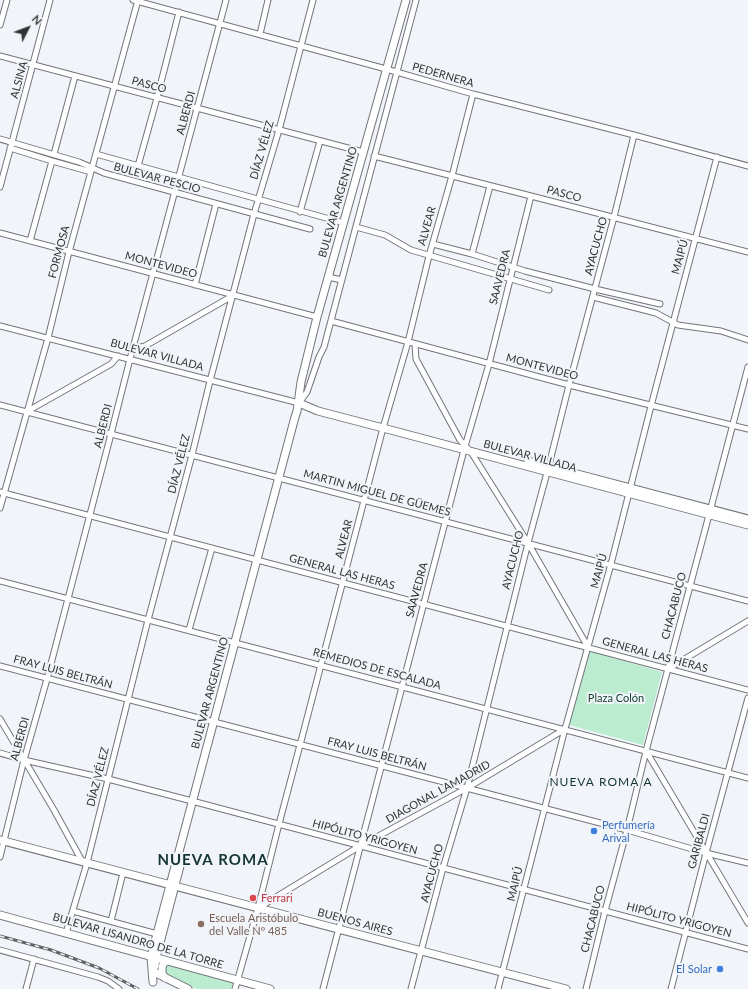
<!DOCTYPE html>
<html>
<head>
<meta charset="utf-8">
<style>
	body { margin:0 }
	#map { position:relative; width:748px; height:989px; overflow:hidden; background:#f1f5fa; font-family:Lato,sans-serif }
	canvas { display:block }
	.north { position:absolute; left:8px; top:8px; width:40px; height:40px; -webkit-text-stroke:3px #f1f5fa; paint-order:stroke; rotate:48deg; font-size:11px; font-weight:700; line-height:16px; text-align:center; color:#323335 }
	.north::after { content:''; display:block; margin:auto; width:14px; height:18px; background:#323335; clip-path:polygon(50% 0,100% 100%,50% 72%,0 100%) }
</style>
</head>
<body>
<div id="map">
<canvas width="748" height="989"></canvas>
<div class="north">N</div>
</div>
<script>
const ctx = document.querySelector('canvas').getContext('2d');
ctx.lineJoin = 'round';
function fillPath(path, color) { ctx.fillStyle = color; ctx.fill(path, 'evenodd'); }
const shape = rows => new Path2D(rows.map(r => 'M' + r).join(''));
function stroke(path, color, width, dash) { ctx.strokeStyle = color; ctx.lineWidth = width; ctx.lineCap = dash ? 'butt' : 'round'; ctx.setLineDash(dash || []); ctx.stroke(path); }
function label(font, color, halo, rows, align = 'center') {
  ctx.font = font + ' Lato,sans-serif'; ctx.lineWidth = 4; ctx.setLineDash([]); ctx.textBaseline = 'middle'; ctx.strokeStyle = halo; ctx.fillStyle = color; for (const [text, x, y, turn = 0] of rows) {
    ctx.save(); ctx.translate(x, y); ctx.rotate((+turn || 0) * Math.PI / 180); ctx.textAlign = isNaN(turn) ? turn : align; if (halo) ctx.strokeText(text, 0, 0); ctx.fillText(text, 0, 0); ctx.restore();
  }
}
fillPath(shape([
	[590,651,662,672,643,745,569,725],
	[166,964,233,982,231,989,196,989,165,974,163,968]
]), '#bcecd0');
const street = shape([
	[133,0,386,69,473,94,634,135,748,166],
	[0,25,7,0],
	[260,34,268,0],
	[0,56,363,152],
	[0,139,79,162,104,173,310,229],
	[10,148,52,161,91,172],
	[54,154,75,76],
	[96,154,344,223],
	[374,156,531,196,748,252],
	[138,166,157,98,179,12],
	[0,187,50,0],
	[300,212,320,141],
	[356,227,385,235,411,250,549,290],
	[0,233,317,317],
	[30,241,52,161],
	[433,244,472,254,525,271,595,289,660,304],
	[472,254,490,186],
	[328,277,342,280],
	[195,285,216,204],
	[593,297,656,313,678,325,721,331,748,340],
	[331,321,569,385,748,429],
	[0,326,299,403,307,392,319,357,324,347,416,0],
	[415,344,416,359,460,440,471,452,528,543,588,647],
	[133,349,145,346,234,295],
	[0,405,748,601],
	[26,412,111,364,118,356],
	[0,492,748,690],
	[0,508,48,338,69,252,138,0],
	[0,581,748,778],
	[189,630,212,548],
	[0,666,627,830,706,853,748,863],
	[668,669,748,621],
	[0,719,54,810,82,861],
	[646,751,748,923],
	[0,753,24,760,108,779,192,801,748,949],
	[0,857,24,760,47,679,111,434,130,359,226,0],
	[258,908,360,846,467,788,565,729],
	[73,911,157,934],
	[111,921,123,873],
	[66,933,87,863,148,620,192,455,210,381,254,214,279,130,313,0],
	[0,950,98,977,108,981,119,989],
	[26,989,34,959],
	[235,989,258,908,279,824,300,745,383,428,408,342,429,256,452,176,473,94],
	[323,989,464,450,489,364,531,196],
	[411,989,443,868,467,788,528,543,548,469,569,385,614,217,634,135],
	[498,989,565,729,611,564,651,406,717,157],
	[586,989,605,911,627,830,646,751,709,515,748,367],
	[671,989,706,853,748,698]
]);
const secondary = shape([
	[299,403,318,411,383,428,748,525],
	[528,461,748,519],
	[0,840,566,989],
	[0,915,270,989],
	[155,966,156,958,181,862],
	[152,971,188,989],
	[165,978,162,973,162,968,163,964,167,961],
	[153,982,151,957,157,934,295,417,297,411,301,382,317,317,406,0]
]);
stroke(street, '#717479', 7);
stroke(secondary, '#717479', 9);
stroke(street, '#fff', 5);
stroke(secondary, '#fff', 7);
const rail = shape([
	[0,936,51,950,99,968,138,989]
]);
stroke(rail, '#616265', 3);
stroke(rail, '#f1f5fa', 1.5, [4.5]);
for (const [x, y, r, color] of [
	[594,831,4,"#3f7fe0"],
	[253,898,4,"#e0444e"],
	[201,924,4,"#8d6e63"],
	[720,969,4,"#3f7fe0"]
]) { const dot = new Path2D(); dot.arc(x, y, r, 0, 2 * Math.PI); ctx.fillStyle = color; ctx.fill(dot); stroke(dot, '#f1f5fa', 1.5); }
label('11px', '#323335', '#f1f5fa', [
	["PEDERNERA",443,75,16],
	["ALSINA",19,80,-75],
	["PASCO",149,85,15],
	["ALBERDI",186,113,-75],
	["DÍAZ VÉLEZ",262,150,-74],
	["BULEVAR PESCIO",157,178,15],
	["PASCO",564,194,15],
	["BULEVAR ARGENTINO",338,202,-74],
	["ALVEAR",427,226,-74],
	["AYACUCHO",596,246,-75],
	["FORMOSA",59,252,-75],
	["MAIPÚ",680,257,-75],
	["MONTEVIDEO",161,265,15],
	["SAAVEDRA",500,277,-76],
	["BULEVAR VILLADA",157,355,15],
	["MONTEVIDEO",542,367,15],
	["ALBERDI",103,426,-76],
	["BULEVAR VILLADA",530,456,15],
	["DÍAZ VÉLEZ",179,464,-76],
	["MARTIN MIGUEL DE GÜEMES",377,493,15],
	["ALVEAR",344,539,-75],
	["AYACUCHO",513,560,-76],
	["MAIPÚ",599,571,-75],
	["GENERAL LAS HERAS",342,572,15],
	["SAAVEDRA",417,590,-75],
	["CHACABUCO",674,606,-75],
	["GENERAL LAS HERAS",655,655,15],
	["REMEDIOS DE ESCALADA",377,669,15],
	["FRAY LUIS BELTRÁN",63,672,15],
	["BULEVAR ARGENTINO",210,693,-75],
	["ALBERDI",20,739,-75],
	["FRAY LUIS BELTRÁN",377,754,15],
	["DÍAZ VÉLEZ",98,777,-76],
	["DIAGONAL LAMADRID",438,792,-29],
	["HIPÓLITO YRIGOYEN",365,837,15],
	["GARIBALDI",699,841,-75],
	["AYACUCHO",432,873,-75],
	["MAIPÚ",515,884,-76],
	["CHACABUCO",593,919,-76],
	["HIPÓLITO YRIGOYEN",679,920,15],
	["BUENOS AIRES",355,922,15],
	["BULEVAR LISANDRO DE LA TORRE",138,941,16]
]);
label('11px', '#0e3d27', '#f1f5fa', [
	["Plaza Colón",616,698]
]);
label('11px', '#366cbe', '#f1f5fa', [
	["Perfumería",602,825],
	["Arival",602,838],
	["El Solar",712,969,"right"]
], 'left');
label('11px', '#be3a42', '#f1f5fa', [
	["Ferrari",261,898]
], 'left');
label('11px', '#785e54', '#f1f5fa', [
	["Escuela Aristóbulo",209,918],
	["del Valle Nº 485",209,931]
], 'left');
ctx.letterSpacing = '1px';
label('12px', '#14352f', '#f1f5fa', [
	["NUEVA ROMA A",601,782]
]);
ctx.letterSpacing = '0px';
ctx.letterSpacing = '1px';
label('bold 15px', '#14352f', '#f1f5fa', [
	["NUEVA ROMA",213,860]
]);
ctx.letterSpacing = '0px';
</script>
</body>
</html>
